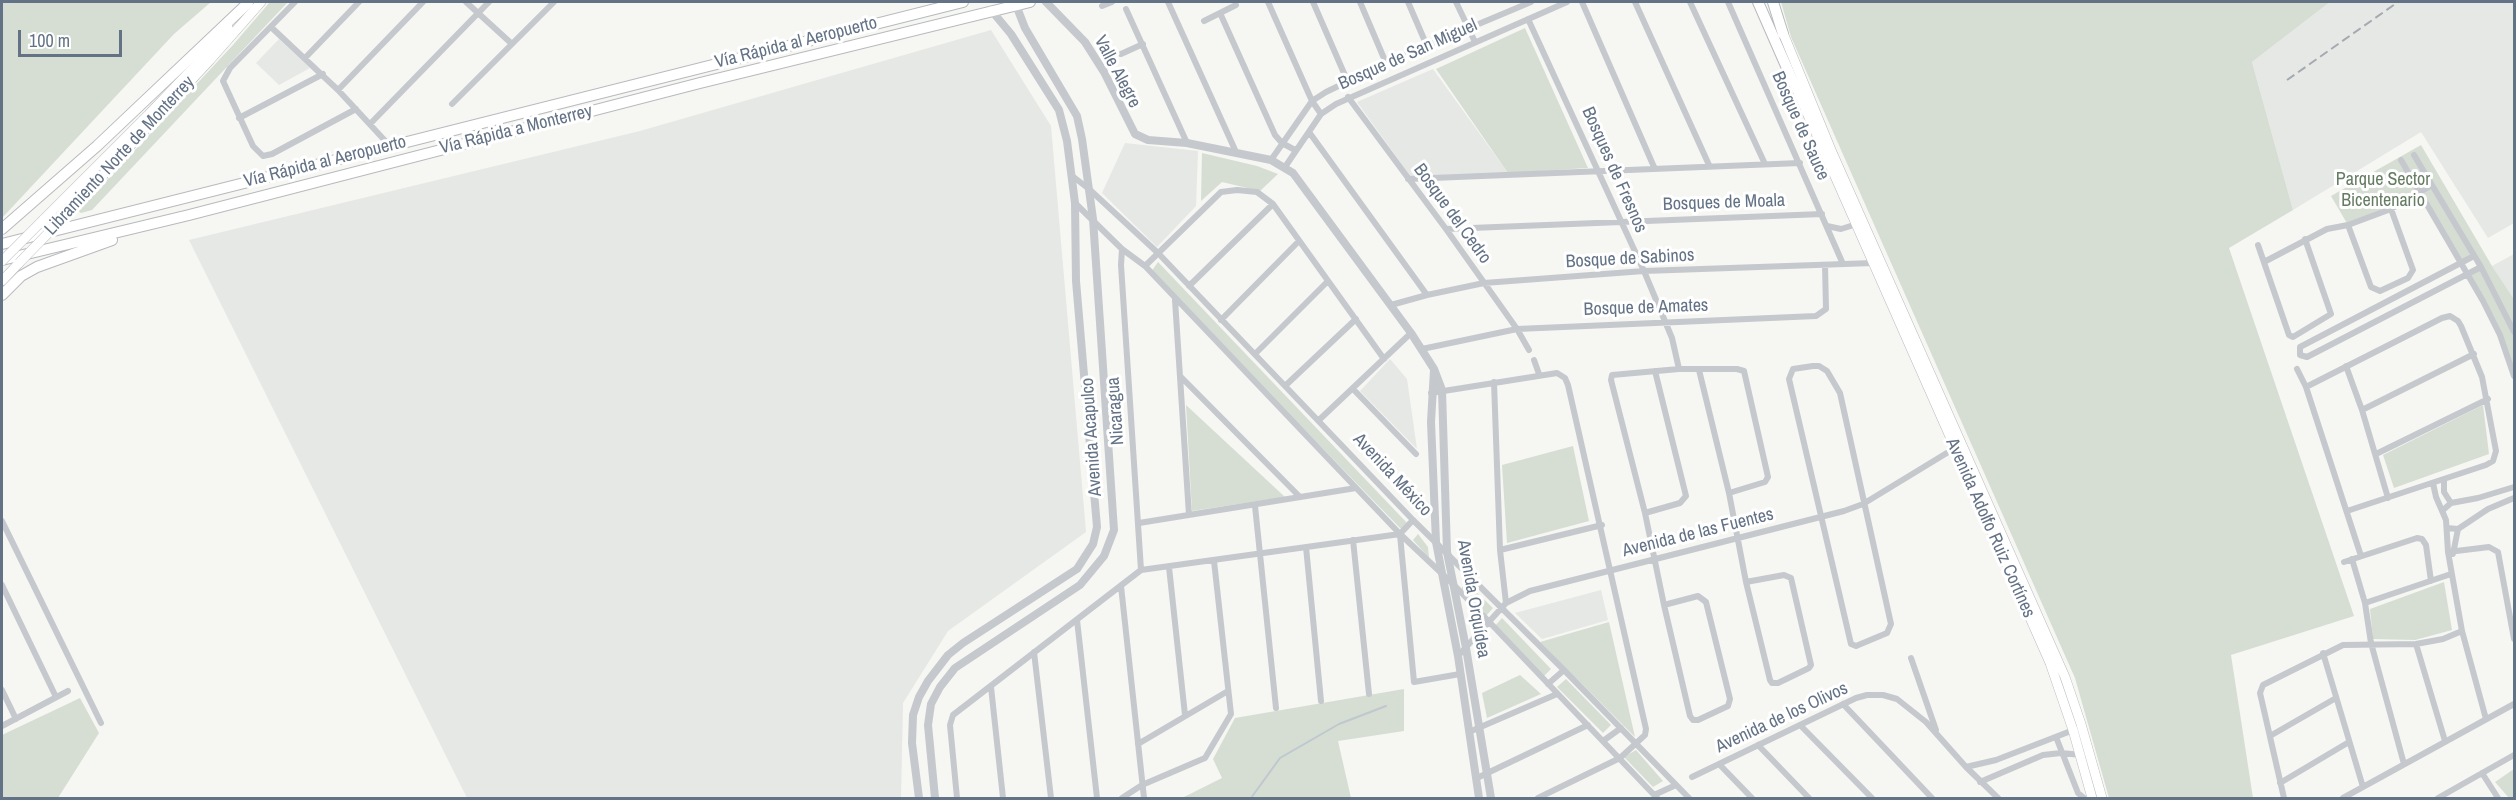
<!DOCTYPE html>
<html>
<head>
<meta charset="utf-8">
<style>
	body { margin:0 }
	#map { position:relative; width:2516px; height:800px; overflow:hidden; background:#f6f6f2; font-family:"Archivo Narrow",sans-serif }
	canvas { display:block }
	.frame { position:absolute; inset:0; border:3px solid #637285; pointer-events:none }
	.scale { position:absolute; left:18px; top:30px; width:104px; height:27px; box-sizing:border-box; border:3px solid #637285; border-top:0; padding-left:8px; font-size:18px; line-height:21px; white-space:nowrap; color:#637285; -webkit-text-stroke:4px #fff; paint-order:stroke }
</style>
</head>
<body>
<div id="map">
<canvas width="2516" height="800"></canvas>
<div class="frame"></div>
<div class="scale">100 m</div>
</div>
<script>
const ctx = document.querySelector('canvas').getContext('2d');
ctx.lineJoin = 'round';
function fillPath(path, color) { ctx.fillStyle = color; ctx.fill(path, 'evenodd'); }
const shape = rows => new Path2D(rows.map(r => 'M' + r).join(''));
function stroke(path, color, width, dash) { ctx.strokeStyle = color; ctx.lineWidth = width; ctx.lineCap = dash ? 'butt' : 'round'; ctx.setLineDash(dash || []); ctx.stroke(path); }
function label(font, color, halo, rows, align = 'center') {
  ctx.font = font + ' "Archivo Narrow",sans-serif'; ctx.lineWidth = 6; ctx.setLineDash([]); ctx.textBaseline = 'middle'; ctx.strokeStyle = halo; ctx.fillStyle = color; for (const [text, x, y, turn = 0] of rows) {
    ctx.save(); ctx.translate(x, y); ctx.rotate((+turn || 0) * Math.PI / 180); ctx.textAlign = isNaN(turn) ? turn : align; if (halo) ctx.strokeText(text, 0, 0); ctx.fillText(text, 0, 0); ctx.restore();
  }
}
fillPath(shape([
	[2330,2,2514,2,2514,223,2488,238,2421,132,2293,210,2252,62],
	[991,30,1051,126,1086,532,948,631,903,703,901,798,467,798,189,240,640,131],
	[279,39,310,68,279,85,256,63],
	[1433,69,1508,173,1410,176,1357,102],
	[1125,143,1198,151,1196,206,1157,247,1102,193],
	[2514,254,2514,299,2492,266],
	[1390,359,1407,379,1417,449,1360,391],
	[1601,590,1608,620,1542,639,1515,613]
]), '#e6e8e6');
fillPath(shape([
	[2,2,211,2,174,34,2,218],
	[270,2,288,2,92,210,81,213,78,211,233,45],
	[1781,2,2330,2,2252,62,2293,210,2229,248,2354,616,2231,655,2253,798,2109,798,2075,678,1791,37],
	[1525,28,1588,168,1508,173,1436,69],
	[2421,145,2492,266,2514,299,2514,378,2500,335,2467,274,2480,267,2474,256,2461,263,2420,193,2391,209,2348,225,2331,196],
	[1202,153,1257,166,1278,174,1260,191,1222,182,1201,201],
	[1158,262,1408,524,1402,530,1151,272],
	[1186,405,1285,497,1192,511],
	[2483,405,2489,454,2394,488,2383,455],
	[1573,446,1589,521,1507,543,1502,465],
	[1418,534,1428,547,1429,558,1413,540],
	[1466,582,1493,608,1486,616,1460,591],
	[2444,582,2452,630,2415,640,2373,639,2370,609],
	[1502,618,1551,669,1544,676,1494,627],
	[1609,622,1635,737,1540,642],
	[1520,675,1541,694,1487,718,1482,693],
	[1566,679,1611,725,1603,733,1557,687],
	[1404,689,1404,731,1338,741,1351,798,1182,798,1222,778,1213,759,1235,718],
	[80,698,99,733,58,798,2,798,2,735],
	[1636,750,1663,781,1653,787,1624,757],
	[2514,769,2514,798,2509,798,2495,782]
]), '#d6ded3');
stroke(shape([
	[1251,798,1280,758,1339,724,1386,706]
]), '#bec8ce', 2);
const primary = shape([
	[1781,28,1831,150,2065,677,2081,724,2102,798],
	[1792,79,2050,663,2073,730,2092,798],
	[66,215,210,60,261,2],
	[43,220,148,115,212,48,228,27],
	[2,281,19,263]
]);
const motorway = shape([
	[1758,2,1794,84],
	[1773,2,1783,34],
	[2,229,97,146,248,3],
	[2,244,963,2],
	[2,260,189,215,700,83,1030,2],
	[2,295,21,276,37,267,112,240]
]);
stroke(primary, '#b8bbc0', 10);
stroke(motorway, '#b7babe', 12);
stroke(shape([
	[295,2,230,68,223,81,253,146,263,156,272,154,356,109],
	[466,2,512,44],
	[1168,2,1236,152],
	[1268,2,1312,101,1321,114],
	[1313,2,1347,80],
	[1360,2,1386,63],
	[1408,2,1427,46],
	[1456,2,1475,42],
	[1582,2,1654,167],
	[1635,2,1709,165],
	[1690,2,1765,164],
	[1728,2,1843,264],
	[1102,6,1112,2],
	[1126,9,1187,143],
	[1220,13,1275,135,1282,143,1295,150],
	[1528,19,1644,271,1672,338,1679,369],
	[1204,21,1236,5],
	[271,27,338,90,389,145],
	[1121,54,1143,44],
	[305,58,359,2],
	[338,90,423,2],
	[1348,97,1446,229,1517,329,1529,350],
	[452,104,554,2],
	[239,118,323,74],
	[370,124,489,2],
	[1309,132,1427,295],
	[2414,155,2481,267,2514,332],
	[1271,160,1312,101,1326,92,1386,63,1531,2],
	[2401,160,2483,301,2500,335,2514,376],
	[1285,167,1321,114,1336,104,1567,2],
	[1071,175,1089,189,1158,253,1413,520,1564,670,1689,798],
	[1408,179,1800,163],
	[1075,203,1122,249,1145,266,1400,534,1455,586,1657,798],
	[2348,225,2371,287,2380,291,2408,278,2413,270,2391,209],
	[1827,226,1841,229,1857,224],
	[1446,229,1822,214],
	[2258,245,2289,335,2293,337,2331,314,2305,239],
	[1122,249,1121,265,1141,570],
	[2474,256,2300,347,2300,355,2307,357,2481,267],
	[2264,262,2327,229,2348,225,2391,209,2432,185],
	[1145,266,1221,192,1237,190,1257,192,1273,204,1384,359],
	[1189,286,1273,204],
	[1175,300,1189,515],
	[1391,305,1427,295,1484,283,1644,271,1873,263],
	[1221,320,1299,241],
	[1422,349,1517,329,1816,316,1826,309,1825,265],
	[1255,354,1328,281],
	[1534,360,1539,374],
	[1813,366,1819,366,1827,371,1840,393,1891,624,1887,633,1856,646,1851,644,1789,379,1793,369,1813,366],
	[2346,366,2362,410,2388,498],
	[2297,369,2306,387,2361,556],
	[1699,370,1729,493,1746,582,1770,680,1772,683,1778,683,1809,668,1811,665,1791,578,1784,575,1746,582],
	[1181,377,1300,497],
	[1494,382,1500,550,1506,603],
	[1286,385,1356,319],
	[2306,387,2442,318,2450,316,2458,321,2461,326,2482,377,2496,451,2493,461,2486,465,2347,511],
	[1353,389,1416,454],
	[1431,393,1557,373,1565,378,1568,385,1646,729,1645,735,1620,758,1538,798],
	[2362,410,2474,354],
	[1319,420,1411,333],
	[2376,454,2488,399],
	[2444,479,2444,492,2451,503],
	[2433,483,2436,497,2446,520,2448,552,2462,631,2486,719],
	[1255,506,1276,708],
	[2443,510,2451,503,2478,498,2514,487],
	[1645,513,1680,503,1686,496,1655,371],
	[2,521,101,723],
	[1139,523,1356,488],
	[2447,528,2458,529,2488,509,2514,498],
	[1400,534,1413,520],
	[1400,535,1414,682,1460,674],
	[1353,540,1369,694],
	[1306,547,1321,701],
	[1500,550,1602,525],
	[2448,552,2489,547,2498,552,2514,639],
	[2453,554,2458,529],
	[2352,559,2365,603,2371,643,2404,764],
	[2344,562,2417,538,2422,539,2426,545,2431,581],
	[1169,567,1185,715],
	[1141,570,1400,534],
	[2,585,56,697],
	[1121,586,1144,798],
	[2365,603,2451,574],
	[1664,605,1698,596,1706,602,1730,699,1728,706,1698,720,1693,720,1690,716,1664,605,1645,513,1611,380,1612,375,1679,369,1737,369,1744,371,1768,477,1765,482,1729,493],
	[1077,620,1097,798],
	[2416,644,2445,741],
	[1034,652,1051,798],
	[2323,653,2363,787],
	[1458,656,1506,603,1530,591,1844,511,1863,504,1955,448],
	[1911,658,1936,730],
	[1548,684,1564,670],
	[991,687,1003,798],
	[2,690,16,719],
	[1843,704,1932,798],
	[1800,725,1872,798],
	[2,726,68,691],
	[1469,732,1557,694],
	[2270,736,2336,698],
	[2056,737,2078,793,2084,798],
	[1603,741,1621,728],
	[1138,744,1228,691],
	[1758,745,1809,798],
	[1719,764,1752,798],
	[1966,767,1996,760,2076,729],
	[2482,773,2498,798],
	[1692,777,1856,698,1867,695,1883,695,1897,699,1926,722,1966,767,1998,798],
	[1477,778,1588,725],
	[1980,782,2043,755,2061,753,2082,755],
	[2280,783,2349,742],
	[1654,795,1676,785],
	[957,798,950,725,953,715,1141,570],
	[1122,798,1142,785,1205,758,1231,714,1214,561],
	[2284,798,2260,693,2263,685,2343,645,2416,644,2443,639,2462,631],
	[2343,798,2514,704],
	[2438,798,2514,755]
]), '#c5c8cc', 6);
stroke(shape([
	[1046,2,1085,42,1104,72,1135,134,1148,140,1187,143,1271,160,1293,173,1411,333,1434,369,1442,390,1447,552,1466,648,1491,798],
	[1434,370,1431,422,1436,542,1458,656,1479,798],
	[919,798,912,743,913,715,919,697,928,681,948,655,963,643,1077,569,1093,544,1097,527,1076,281,1075,203,1067,141,1059,110,1011,34,991,10],
	[935,798,928,725,931,704,940,687,955,668,1080,585,1104,556,1114,530,1093,219,1082,139,1077,116,1025,28,1016,5]
]), '#c5c8cc', 8);
stroke(primary, '#fff', 9);
stroke(motorway, '#fff', 10);
stroke(shape([
	[2287,80,2398,2]
]), '#a5aab1', 2, [9, 4.5]);
const primaryBridge = shape([
	[2,261,43,220],
	[19,263,66,215]
]);
stroke(primaryBridge, '#b8bbc0', 10, []);
stroke(primaryBridge, '#fff', 9);
label('18px', '#637285', '#fff', [
	["Vía Rápida al Aeropuerto",796,43,-14],
	["Bosque de San Miguel",1408,55,-24],
	["Valle Alegre",1117,72,62],
	["Bosque de Sauce",1800,126,66],
	["Vía Rápida a Monterrey",516,130,-14],
	["Libramiento Norte de Monterrey",120,156,-47],
	["Vía Rápida al Aeropuerto",325,162,-14],
	["Bosques de Fresnos",1614,170,66],
	["Bosques de Moala",1724,203,-2],
	["Bosque del Cedro",1452,214,54],
	["Bosque de Sabinos",1630,259,-3],
	["Bosque de Amates",1646,308,-2],
	["Nicaragua",1116,411,-94],
	["Avenida Acapulco",1092,437,-94],
	["Avenida México",1392,475,47],
	["Avenida Adolfo Ruiz Cortínes",1990,528,66],
	["Avenida de las Fuentes",1698,533,-14],
	["Avenida Orquídea",1473,599,80],
	["Avenida de los Olivos",1782,718,-25]
]);
label('18px', '#657c62', '#fff', [
	["Parque Sector",2383,180],
	["Bicentenario",2383,201]
]);
</script>
</body>
</html>
